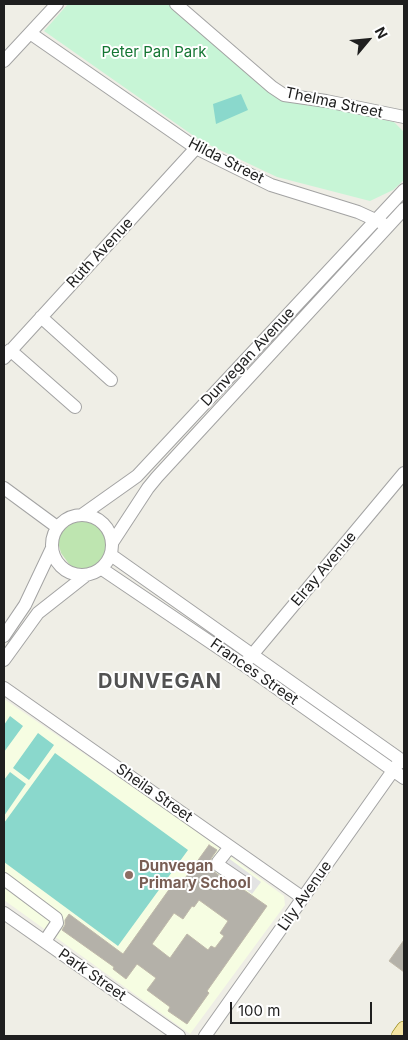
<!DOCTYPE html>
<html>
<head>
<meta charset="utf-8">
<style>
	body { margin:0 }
	#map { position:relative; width:408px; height:1040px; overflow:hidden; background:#efeee6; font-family:Inter,sans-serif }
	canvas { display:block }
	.frame { position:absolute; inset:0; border:5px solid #1f1f1f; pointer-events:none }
	.north { position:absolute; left:343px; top:15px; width:50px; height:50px; -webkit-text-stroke:4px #fff; paint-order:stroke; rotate:62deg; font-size:14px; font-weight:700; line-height:20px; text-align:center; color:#1f1f1f }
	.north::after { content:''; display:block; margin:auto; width:18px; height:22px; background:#1f1f1f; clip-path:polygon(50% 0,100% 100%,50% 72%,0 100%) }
	.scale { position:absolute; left:230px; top:1002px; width:142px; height:22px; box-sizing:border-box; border:2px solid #1f1f1f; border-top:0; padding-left:6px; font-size:15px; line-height:18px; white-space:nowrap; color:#1f1f1f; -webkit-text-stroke:4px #fff; paint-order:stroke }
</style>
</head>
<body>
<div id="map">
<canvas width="408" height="1040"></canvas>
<div class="frame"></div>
<div class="north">N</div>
<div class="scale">100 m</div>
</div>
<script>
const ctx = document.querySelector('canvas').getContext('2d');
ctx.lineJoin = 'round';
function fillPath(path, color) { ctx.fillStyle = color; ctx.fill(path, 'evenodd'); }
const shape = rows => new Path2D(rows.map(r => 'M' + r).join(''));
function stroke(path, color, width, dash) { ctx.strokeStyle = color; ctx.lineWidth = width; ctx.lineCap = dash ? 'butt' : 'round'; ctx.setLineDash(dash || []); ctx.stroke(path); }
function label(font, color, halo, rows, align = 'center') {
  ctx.font = font + ' Inter,sans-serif'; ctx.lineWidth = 4; ctx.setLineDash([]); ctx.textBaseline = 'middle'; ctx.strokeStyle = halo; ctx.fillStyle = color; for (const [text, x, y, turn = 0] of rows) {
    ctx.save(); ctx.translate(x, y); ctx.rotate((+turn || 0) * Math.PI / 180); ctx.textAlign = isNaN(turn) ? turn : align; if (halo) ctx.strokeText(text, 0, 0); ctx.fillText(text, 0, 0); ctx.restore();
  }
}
fillPath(shape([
	[4,699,178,818,284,896,285,905,190,1034,4,900]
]), '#f6fde2');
fillPath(shape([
	[84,519,89,520,100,527,104,531,108,543,107,549,105,556,99,563,89,569,82,570,73,567,69,564,61,553,58,542,61,533,69,525,77,520]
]), '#bee5b0');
fillPath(shape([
	[68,4,168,4,280,97,394,122,404,132,404,180,393,190,370,201,277,177,201,141,44,31]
]), '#c7f5d6');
fillPath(shape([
	[241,94,248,110,216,124,213,104],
	[10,716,23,726,4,752,4,725],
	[38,733,54,745,29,780,13,768],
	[55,753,188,850,118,946,4,862,4,823],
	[10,772,26,784,4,816,4,780]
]), '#8ad8cc');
fillPath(shape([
	[220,852,261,882,252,894,212,864]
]), '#e3e3e3');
const building = shape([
	[209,845,217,850,212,857,210,861,211,868,213,871,238,889,244,890,267,906,207,991,209,993,187,1024,168,1011,170,1007,147,990,156,978,137,964,126,979,113,969,114,967,62,930,65,925,65,920,69,914,123,954,173,884,178,888,209,845],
	[199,900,228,921,220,933,224,936,215,948,211,946,208,950,187,934,170,958,152,944,174,913,183,919,192,906,194,907,199,900],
	[404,940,404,972,389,961,404,940]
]);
fillPath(building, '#b4b1a9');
stroke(building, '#c0b9aa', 1);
const minor = shape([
	[176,4,272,87,284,95,326,101,404,117],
	[30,33,196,148,271,185,358,212,382,223],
	[4,61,57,4],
	[41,317,111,380],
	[10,350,75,407],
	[4,358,196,148],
	[4,488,57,527],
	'52 545a30 30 0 1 1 60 0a30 30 0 1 1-60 0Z',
	[82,515,137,476,404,190],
	[112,543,148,488,157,477,404,209],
	[111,555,404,762],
	[102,569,244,665,404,778],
	[4,636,25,605,52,548],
	[4,660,38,613,85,576],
	[247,661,404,473],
	[4,688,303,898],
	[230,847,218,862,218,865,243,882],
	[4,879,56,918,57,923,45,941],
	[4,913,179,1036],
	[205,1036,397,765]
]);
const major = shape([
	[399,1036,404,1029]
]);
stroke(minor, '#a3a3a3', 14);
stroke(major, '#8f820b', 16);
stroke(minor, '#fff', 12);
stroke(major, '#f5e5a5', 15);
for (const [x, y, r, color] of [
	[129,875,5,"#8d6e63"]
]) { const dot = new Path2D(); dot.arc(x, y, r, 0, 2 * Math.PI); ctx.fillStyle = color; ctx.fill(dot); stroke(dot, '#fff', 2); }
label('15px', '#147633', '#fff', [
	["Peter Pan Park",154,52]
]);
label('15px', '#1f1f1f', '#fff', [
	["Thelma Street",334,103,12],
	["Hilda Street",226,161,27],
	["Ruth Avenue",100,253,-47],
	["Dunvegan Avenue",248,357,-47],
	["Elray Avenue",324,569,-50],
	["Frances Street",254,672,35],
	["Sheila Street",154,793,35],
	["Lily Avenue",305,896,-55],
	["Park Street",92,975,35]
]);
label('bold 15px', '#785e54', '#fff', [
	["Dunvegan",139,866],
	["Primary School",139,883]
], 'left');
ctx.letterSpacing = '1px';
label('bold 20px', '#525252', '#fff', [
	["DUNVEGAN",160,682]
]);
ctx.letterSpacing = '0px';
</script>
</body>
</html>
